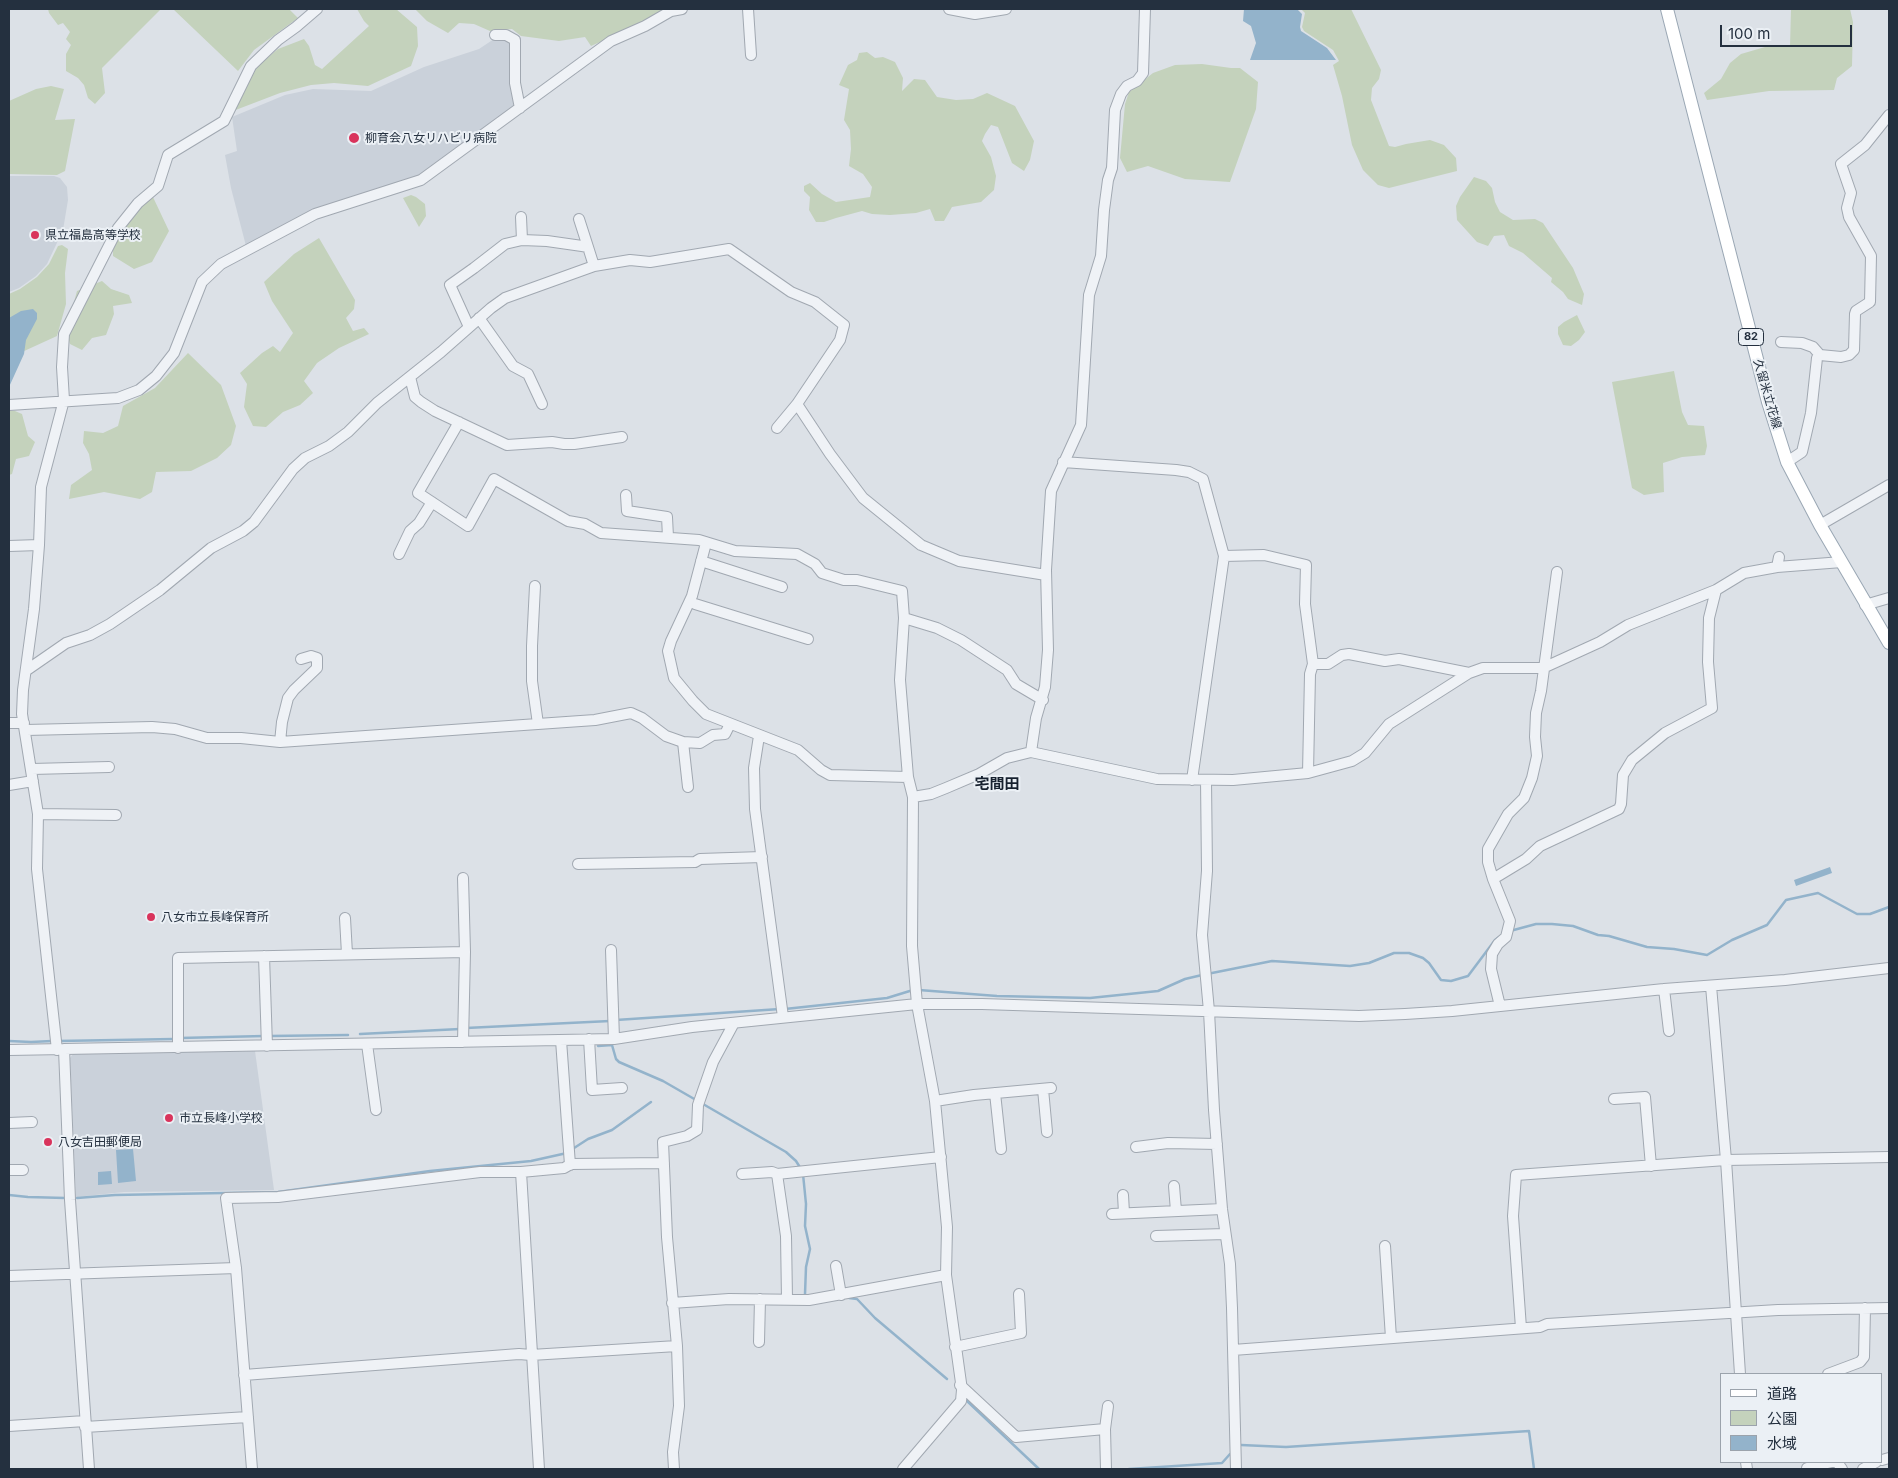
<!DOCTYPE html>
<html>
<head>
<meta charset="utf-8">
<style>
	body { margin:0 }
	#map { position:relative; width:1898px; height:1478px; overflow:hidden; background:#dce1e7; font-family:Inter,"Noto Sans JP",sans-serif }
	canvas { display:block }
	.frame { position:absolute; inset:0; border:10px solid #24303f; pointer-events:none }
	.legend { position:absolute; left:1720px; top:1373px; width:162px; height:90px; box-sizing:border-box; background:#ebf0f5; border:1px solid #9ba3ac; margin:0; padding:6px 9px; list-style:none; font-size:15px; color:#24303f }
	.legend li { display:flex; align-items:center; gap:10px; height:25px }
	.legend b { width:25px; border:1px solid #9ba3ac }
	.scale { position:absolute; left:1720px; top:25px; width:132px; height:22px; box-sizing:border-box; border:2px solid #24303f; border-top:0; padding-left:6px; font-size:15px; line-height:18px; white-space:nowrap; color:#24303f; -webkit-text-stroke:4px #ebf0f5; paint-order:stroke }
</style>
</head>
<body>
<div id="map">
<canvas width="1898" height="1478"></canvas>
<div class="frame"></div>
<ul class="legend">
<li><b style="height:6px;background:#fff"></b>道路</li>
<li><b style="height:14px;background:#c4d2bc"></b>公園</li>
<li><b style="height:14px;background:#93b3cb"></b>水域</li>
</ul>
<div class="scale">100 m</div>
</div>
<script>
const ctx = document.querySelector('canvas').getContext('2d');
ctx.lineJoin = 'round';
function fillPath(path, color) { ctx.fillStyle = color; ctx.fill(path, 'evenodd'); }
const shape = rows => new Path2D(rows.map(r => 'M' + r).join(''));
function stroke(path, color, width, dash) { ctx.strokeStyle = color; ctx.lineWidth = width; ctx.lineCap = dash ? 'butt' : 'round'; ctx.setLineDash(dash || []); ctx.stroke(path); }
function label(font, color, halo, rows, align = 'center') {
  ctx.font = font + ' Inter,"Noto Sans JP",sans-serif'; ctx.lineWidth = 4; ctx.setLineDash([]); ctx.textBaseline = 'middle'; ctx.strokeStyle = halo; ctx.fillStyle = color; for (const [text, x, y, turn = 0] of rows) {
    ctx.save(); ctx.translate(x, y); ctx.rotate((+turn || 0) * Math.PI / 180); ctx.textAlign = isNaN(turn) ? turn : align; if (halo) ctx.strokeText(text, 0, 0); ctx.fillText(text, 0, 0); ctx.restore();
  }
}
fillPath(shape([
	[497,37,512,43,511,81,514,106,425,173,246,246,231,188,225,155,237,151,232,117,285,95,313,89,371,91,424,67,479,49],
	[9,176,54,176,60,178,67,187,68,200,63,230,47,264,36,276,19,288,9,292],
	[255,1051,274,1190,124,1192,76,1197,70,1058,73,1054]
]), '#cad1da');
fillPath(shape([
	[48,9,161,9,102,68,105,93,95,104,88,98,84,85,78,78,66,71,66,54,71,45,66,39,70,32,63,23,58,25,49,13],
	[173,9,289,9,298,18,254,50,238,71],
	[357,9,396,9,417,27,418,46,411,66,368,86,334,83,311,85,280,93,233,111,255,68,278,49,304,39,309,46,315,65,322,69,369,26,364,21],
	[415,9,667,9,643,23,591,46,585,37,559,41,521,36,512,29,490,31,474,24,459,23,448,33,427,21],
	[1301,9,1351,9,1381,70,1379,79,1372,88,1371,100,1389,146,1395,147,1406,144,1430,140,1444,145,1456,158,1457,171,1389,188,1378,185,1363,170,1352,145,1342,96,1333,65,1339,61,1333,50,1304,31,1302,27,1305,13],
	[1791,9,1850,9,1853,22,1852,66,1837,78,1834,90,1769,91,1707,100,1704,93,1721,79,1730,63,1741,54,1765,47,1790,47],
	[867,52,875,58,883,57,895,62,903,78,902,91,914,79,925,80,937,97,956,100,973,99,987,93,1015,106,1034,141,1030,160,1024,171,1012,163,998,127,991,125,985,134,982,141,991,157,996,176,994,190,981,202,952,207,944,221,935,221,930,209,916,213,890,215,872,214,862,211,836,218,824,222,816,222,809,210,810,197,804,191,804,186,810,183,822,194,836,202,870,197,872,187,863,174,849,166,851,149,850,130,844,120,849,89,839,85,848,65,857,60,859,53],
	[1202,64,1231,68,1240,68,1258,82,1256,109,1230,182,1185,179,1148,166,1127,172,1120,158,1125,104,1129,92,1153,73,1175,65],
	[51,86,64,89,55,120,75,119,65,171,57,175,9,174,9,101,36,89],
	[1474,177,1486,181,1492,188,1495,202,1500,212,1513,220,1535,219,1543,223,1573,268,1584,294,1582,305,1568,299,1563,292,1551,282,1552,278,1523,253,1509,246,1504,235,1494,236,1488,246,1477,242,1457,220,1456,206,1460,197],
	[152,195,169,231,152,262,134,269,113,256,113,250,121,230],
	[411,195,416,197,425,204,426,216,419,227,403,198],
	[319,238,355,300,354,309,346,318,353,331,364,328,369,334,339,348,317,363,304,381,313,393,300,405,283,412,266,427,253,426,244,407,247,384,240,373,262,353,273,346,280,352,293,333,272,301,264,282,294,254],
	[62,245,68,249,65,273,66,304,57,336,22,352,9,334,9,294,20,289,37,277,49,264,58,246],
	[102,281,111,289,129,295,132,303,113,306,114,314,106,335,92,338,82,350,70,344,68,337,70,317,77,291],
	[1577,315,1585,332,1579,340,1571,346,1563,345,1558,334,1558,327,1564,322],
	[188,353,221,385,236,426,231,445,217,458,191,471,156,472,152,492,140,499,104,492,69,499,71,485,92,470,89,454,83,443,84,431,103,433,118,426,123,406,155,388],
	[1674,371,1682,412,1688,425,1704,426,1707,446,1705,455,1682,457,1663,463,1664,492,1644,495,1632,488,1612,382],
	[9,411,15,411,22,414,28,436,35,442,29,456,16,459,12,474,9,475]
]), '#c4d2bc');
fillPath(shape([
	[1244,9,1297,9,1302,14,1300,27,1301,31,1327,48,1336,60,1250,60,1256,43,1251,26,1243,21],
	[33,309,37,313,37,319,26,340,24,354,9,387,9,318,21,311],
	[1830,867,1832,873,1796,886,1794,880],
	[133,1149,136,1181,118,1183,116,1150],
	[111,1171,112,1184,98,1185,98,1172]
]), '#93b3cb');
stroke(shape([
	[1510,931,1536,924,1552,924,1573,926,1598,935,1609,936,1647,947,1674,949,1707,955,1732,940,1767,925,1786,900,1818,893,1857,914,1870,914,1889,907],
	[1207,974,1272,961,1350,966,1369,963,1394,953,1409,953,1423,958,1429,963,1441,980,1451,981,1468,976,1495,940,1499,937],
	[919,990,997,996,1090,998,1158,991,1185,979,1202,975],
	[785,1009,887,998,913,990],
	[616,1020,780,1009],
	[466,1028,610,1021],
	[360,1034,460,1029],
	[270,1036,348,1035],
	[180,1038,264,1036],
	[9,1041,31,1042,52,1041],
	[58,1041,174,1039],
	[598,1046,612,1045,616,1059,619,1062,663,1081,696,1100],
	[703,1104,786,1152,796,1161,801,1169],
	[571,1150,588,1139,612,1130,651,1102],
	[803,1174,806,1204,805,1226,810,1249,806,1267,805,1294],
	[9,1195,28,1197,65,1198],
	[77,1198,115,1195,278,1192,430,1171,531,1161,567,1153],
	[849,1298,857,1299,875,1318,947,1379],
	[967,1401,1039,1469],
	[1241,1445,1286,1447,1529,1431,1534,1469],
	[1129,1469,1222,1463,1230,1454]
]), '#93b3cb', 2.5);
const minor = shape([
	[748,9,751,55],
	[949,9,975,14,1006,9],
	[495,35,506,35,515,40,515,83,520,108],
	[521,217,522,240],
	[579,219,588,247],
	[479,318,513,366,528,374,542,404],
	[469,327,450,285,474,268,505,244,522,240,547,241,582,246,588,247,594,266],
	[1781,342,1802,343,1813,347,1820,355],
	[410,377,415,397,421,402,435,411,507,445,552,442,564,444,574,444,622,437],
	[797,404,830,454,863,498,921,545,959,561,1046,575],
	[9,405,118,398,139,390,156,376,174,353,202,282,221,264,315,214,421,180,611,41,645,26,671,11,682,9],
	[459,422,418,493,468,526,494,479,568,521,585,524,601,533,699,540,735,551,797,554,815,564,822,573,844,580,857,580,902,591,904,618,900,680,908,777,913,797,912,946,917,1004,935,1101,947,1227,946,1275,962,1390,961,1401,903,1469],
	[1063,462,1176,470,1189,472,1203,479,1224,556,1192,780],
	[1787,462,1802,452,1811,413,1817,358,1820,355,1841,357,1849,355,1854,350,1855,314,1856,311,1870,302,1871,256,1849,217,1847,208,1851,193,1841,164,1865,145,1889,115],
	[626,495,627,511,667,517,668,537],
	[1820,525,1889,485],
	[706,543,692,596,671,641,668,651,674,678,693,701,706,714,798,750,821,770,830,775,908,777],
	[9,546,39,545],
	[399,554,410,531,419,523,432,502],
	[1224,556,1264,555,1306,565,1305,604,1313,664,1310,674,1308,773],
	[701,561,782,587],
	[1777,567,1779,557],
	[535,586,532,646,532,681,538,724],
	[695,604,808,639],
	[1865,605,1889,598],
	[904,618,937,628,961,640,1007,670,1016,684,1043,700],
	[1313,664,1328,664,1342,655,1349,654,1385,661,1399,659,1469,673],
	[27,670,66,643,90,635,110,624,160,590,211,548,243,531,254,522,293,469,305,458,329,446,348,432,377,403,441,352,491,308,505,298,594,266,630,260,650,262,729,249,791,292,815,302,844,325,840,340,797,404,777,428],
	[9,723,24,723],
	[26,730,152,727,175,729,207,738,241,738,280,742,595,720,631,713,642,718,666,736,683,742,700,743,713,735,725,734,730,724],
	[759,736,754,768,755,809,783,1017],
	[280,742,282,722,288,698,294,690,317,668,317,658,311,656,301,659],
	[683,742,688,787],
	[1031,752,1036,718,1045,687,1048,650,1046,570,1051,491,1081,425,1089,295,1101,256,1104,210,1108,180,1112,168,1115,110,1121,94,1127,86,1137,81,1143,73,1145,9],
	[32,769,109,767],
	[1206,780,1207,871,1202,935,1209,1011,1214,1110,1222,1209,1230,1264,1232,1308,1236,1469],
	[9,785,33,781],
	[913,797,931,794,946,788,979,774,1007,758,1031,752,1157,779,1233,780,1308,773,1352,761,1365,753,1389,724,1469,673,1483,668,1543,668,1600,642,1628,625,1716,590,1744,573,1777,567,1842,562],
	[38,814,116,815],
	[578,864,695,862,700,859,762,857],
	[463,878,465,952,463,1042],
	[1493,879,1526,859,1540,846,1619,809,1621,804,1623,775,1632,760,1665,733,1712,708,1708,662,1709,618,1716,590],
	[345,918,347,954],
	[611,950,614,1039],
	[264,956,267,1046],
	[1711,986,1726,1160,1740,1374],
	[1664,989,1669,1031],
	[1500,1006,1491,969,1492,954,1498,944,1506,937,1510,921,1493,879,1488,862,1488,849,1508,814,1524,798,1532,778,1537,756,1535,737,1536,713,1541,691,1557,572],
	[589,1039,592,1090,622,1088],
	[561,1040,570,1165],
	[367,1044,376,1110],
	[178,1048,178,958,465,952],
	[64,1049,70,1200,89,1469],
	[9,1050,614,1039,692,1027,917,1004,982,1004,1359,1016,1405,1014,1452,1011,1664,989,1785,980,1889,968],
	[57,1050,37,869,38,814,22,714,23,690,34,609,39,545,41,487,64,400,62,367,64,334,118,228,138,203,158,186,168,155,224,121,251,66,278,40,296,27,317,9],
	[1043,1089,1047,1132],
	[995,1093,1001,1149],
	[1614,1099,1645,1097,1651,1166],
	[935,1101,974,1095,1051,1088],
	[9,1123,32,1122],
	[1136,1147,1168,1143,1217,1144],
	[9,1170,23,1170],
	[521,1172,539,1469],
	[742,1174,772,1172,777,1174,786,1236,787,1299],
	[777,1174,941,1157],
	[1174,1186,1176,1211],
	[1123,1195,1124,1213],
	[1112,1214,1222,1209],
	[1156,1236,1225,1234],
	[1385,1246,1391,1338],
	[836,1266,841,1295],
	[9,1276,236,1268],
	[672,1303,729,1299,809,1300,946,1275],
	[1521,1328,1513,1216,1516,1175,1726,1160,1889,1157],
	[759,1342,760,1299],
	[955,1347,1021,1333,1019,1294],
	[1233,1350,1540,1327,1547,1324,1778,1310,1889,1308],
	[1828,1374,1860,1362,1864,1357,1865,1308],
	[244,1375,519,1354,531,1355,677,1346],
	[960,1385,1016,1437,1105,1429,1106,1469],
	[9,1426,85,1421],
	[85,1427,248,1417],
	[1105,1429,1108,1406],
	[1882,1460,1889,1458],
	[1746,1462,1747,1469],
	[1834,1462,1837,1462,1842,1469],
	[1807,1468,1832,1462],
	[252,1469,236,1268,226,1198,278,1197,480,1172,521,1172,564,1168,571,1164,664,1163],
	[674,1469,673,1452,679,1406,677,1346,667,1237,663,1142,687,1136,697,1130,698,1105,713,1062,734,1023],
	[1863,1469,1876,1462]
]);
const major = shape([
	[1667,9,1768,402,1787,462,1820,525,1889,643]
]);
stroke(minor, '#a1a8b1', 12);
stroke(major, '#9aa7b4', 14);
stroke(minor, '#eff2f6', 10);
stroke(major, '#fff', 12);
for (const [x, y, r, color] of [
	[354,138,6,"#d9345c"],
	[35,235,5,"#d9345c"],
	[151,917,5,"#d9345c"],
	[169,1118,5,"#d9345c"],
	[48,1142,5,"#d9345c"]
]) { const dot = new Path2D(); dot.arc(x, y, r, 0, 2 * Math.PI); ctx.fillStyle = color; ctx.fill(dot); stroke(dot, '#ebf0f5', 2); }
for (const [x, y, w] of [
	[1751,337,25]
]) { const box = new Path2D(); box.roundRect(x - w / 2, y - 8.5, w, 17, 4); ctx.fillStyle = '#ebf0f5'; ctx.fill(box); stroke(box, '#24303f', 1); }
label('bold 11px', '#24303f', null, [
	["82",1751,337]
]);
label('12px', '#24303f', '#ebf0f5', [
	["柳育会八女リハビリ病院",365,138],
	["県立福島高等学校",45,235],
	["八女市立長峰保育所",161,917],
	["市立長峰小学校",179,1118],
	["八女吉田郵便局",58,1142]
], 'left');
label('12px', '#24303f', '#ebf0f5', [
	["久留米立花線",1767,394,74]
]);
label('bold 15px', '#17212f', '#ebf0f5', [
	["宅間田",997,784]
]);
</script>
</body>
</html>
